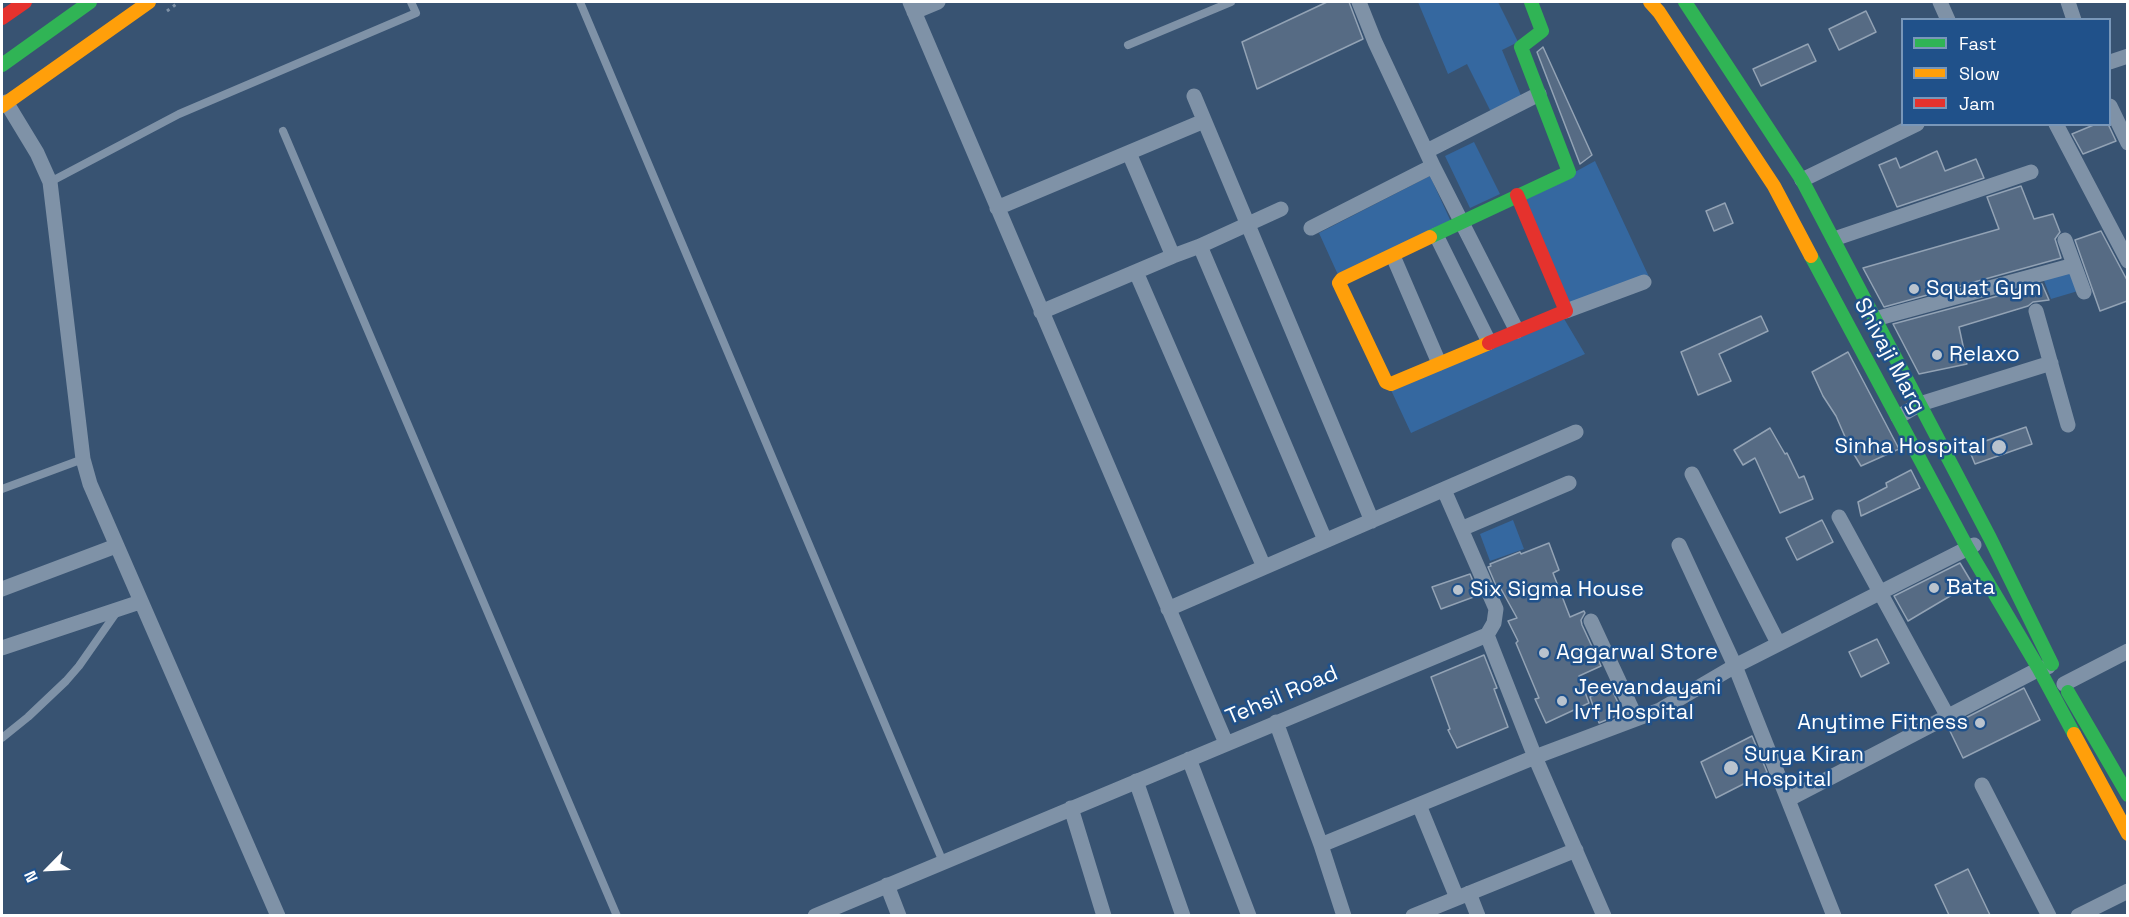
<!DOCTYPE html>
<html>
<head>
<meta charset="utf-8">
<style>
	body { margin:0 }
	#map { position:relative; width:2129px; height:917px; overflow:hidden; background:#385372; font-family:"Space Grotesk",sans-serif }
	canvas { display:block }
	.frame { position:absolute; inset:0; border:3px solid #fff; pointer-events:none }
	.legend { position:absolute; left:1901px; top:18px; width:210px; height:108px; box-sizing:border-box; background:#20518a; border:2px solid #7997b9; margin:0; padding:8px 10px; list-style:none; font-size:18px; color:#fff }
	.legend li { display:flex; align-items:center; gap:12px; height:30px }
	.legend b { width:30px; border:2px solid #7997b9 }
	.north { position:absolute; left:18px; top:839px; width:60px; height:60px; -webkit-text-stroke:4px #20518a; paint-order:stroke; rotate:246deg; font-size:16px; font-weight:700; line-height:24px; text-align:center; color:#fff }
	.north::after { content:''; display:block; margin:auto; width:21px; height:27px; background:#fff; clip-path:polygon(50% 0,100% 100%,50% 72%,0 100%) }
</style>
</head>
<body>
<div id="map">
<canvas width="2129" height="917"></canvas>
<div class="frame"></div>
<ul class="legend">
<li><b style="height:8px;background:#30b455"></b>Fast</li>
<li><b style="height:8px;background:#ff9f0a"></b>Slow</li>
<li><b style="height:8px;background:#e5322d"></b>Jam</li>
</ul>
<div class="north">N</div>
</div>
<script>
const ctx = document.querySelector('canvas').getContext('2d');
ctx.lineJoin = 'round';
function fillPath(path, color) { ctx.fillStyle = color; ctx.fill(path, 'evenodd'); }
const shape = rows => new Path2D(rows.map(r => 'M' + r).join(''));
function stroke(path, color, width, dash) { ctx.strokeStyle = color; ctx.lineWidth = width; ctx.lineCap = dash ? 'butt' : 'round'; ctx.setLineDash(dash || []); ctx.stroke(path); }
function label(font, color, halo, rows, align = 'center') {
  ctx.font = font + ' "Space Grotesk",sans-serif'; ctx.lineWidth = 5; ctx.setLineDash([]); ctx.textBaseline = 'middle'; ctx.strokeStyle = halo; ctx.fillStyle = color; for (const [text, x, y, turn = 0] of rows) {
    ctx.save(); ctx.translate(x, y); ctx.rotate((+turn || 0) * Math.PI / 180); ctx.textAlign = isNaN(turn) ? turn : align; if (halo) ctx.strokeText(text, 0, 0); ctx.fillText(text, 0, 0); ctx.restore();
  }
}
fillPath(shape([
	[1418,2,1498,2,1518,42,1502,50,1522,98,1491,112,1467,64,1448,74],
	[1474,142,1500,194,1470,208,1445,156],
	[1595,161,1650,279,1569,316,1518,203],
	[1430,176,1452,224,1339,277,1319,233],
	[2071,269,2078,291,2051,299,2043,278],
	[1563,317,1585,354,1411,433,1391,390],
	[1513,520,1524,549,1490,561,1480,534]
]), '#3568a0');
const building = shape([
	[1327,2,1349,2,1363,39,1257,89,1242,42,1327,2],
	[1866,11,1876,32,1839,50,1829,29,1866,11],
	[1808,44,1816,61,1761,86,1753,69,1808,44],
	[1543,47,1592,155,1580,164,1537,52,1543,47],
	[2096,124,2108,124,2116,141,2083,154,2072,134,2096,124],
	[1937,151,1945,171,1976,159,1984,178,1897,207,1879,165,1896,158,1900,168,1937,151],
	[2021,186,2034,219,2053,214,2060,232,2055,239,2061,258,1884,307,1863,268,1999,229,1987,197,2021,186],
	[1725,203,1733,223,1714,231,1706,211,1725,203],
	[2101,231,2127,280,2127,301,2100,311,2075,240,2101,231],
	[2042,284,2049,300,2033,302,2028,306,1959,327,1967,364,1919,374,1893,324,2042,284],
	[1761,316,1768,331,1719,354,1731,381,1698,395,1681,352,1761,316],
	[1848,352,1899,449,1861,466,1849,446,1836,416,1823,396,1812,372,1848,352],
	[2026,427,2032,444,1975,464,1968,447,2026,427],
	[1770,428,1785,454,1787,453,1799,478,1804,476,1813,499,1780,513,1755,458,1743,465,1734,450,1770,428],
	[1911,470,1920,488,1861,516,1858,502,1887,487,1886,483,1911,470],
	[1822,520,1833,542,1797,560,1786,538,1822,520],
	[1549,543,1559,570,1553,573,1570,617,1584,611,1585,613,1581,620,1582,625,1601,666,1579,676,1589,703,1546,723,1535,699,1539,698,1516,643,1518,641,1508,621,1517,618,1500,587,1497,588,1488,567,1491,566,1490,564,1520,552,1521,554,1549,543],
	[1960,563,1972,583,1908,621,1894,596,1960,563],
	[1470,574,1479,595,1441,609,1432,587,1470,574],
	[1877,639,1889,663,1861,677,1849,652,1877,639],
	[1484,655,1497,688,1494,689,1508,727,1457,748,1448,730,1450,729,1431,677,1484,655],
	[1611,688,1623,713,1599,723,1590,697,1611,688],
	[2024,688,2040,720,1963,758,1948,727,2024,688],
	[1752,736,1767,772,1716,798,1701,762,1752,736],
	[1968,869,1990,915,1949,915,1935,885,1968,869]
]);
fillPath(building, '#566b84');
stroke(building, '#93a3b5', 1.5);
stroke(shape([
	[167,11,179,2]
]), '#7f92a7', 3, [3, 4.5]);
stroke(shape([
	[580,2,943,862],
	[1128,45,1231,2],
	[283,131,617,916],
	[50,182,179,114,416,13,411,2],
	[2,489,83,459],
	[2,738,28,717,66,681,79,666,116,613]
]), '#7f92a7', 8);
stroke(shape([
	[910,2,1226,743],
	[1359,2,1375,42,1433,166,1517,331],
	[1940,2,1948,20],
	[2068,2,2074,20],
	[914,12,938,2],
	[2110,62,2128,56],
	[1194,96,1372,521],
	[6,102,37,153,50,182,83,459,90,484,278,916],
	[2110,106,2128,143],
	[2056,124,2128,261],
	[1427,151,1539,94],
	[1129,153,1173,256],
	[1802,180,1917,124],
	[997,208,1204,121],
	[1311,228,1433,166],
	[1436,235,1489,342],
	[1834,239,2031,172],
	[2065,240,2084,292],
	[1200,246,1325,540],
	[1393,256,1439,363],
	[1136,272,1264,567],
	[1566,311,1644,282],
	[2036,311,2068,425],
	[1041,312,1173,256,1200,246,1281,209],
	[1875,319,2074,265],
	[1898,417,1920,404,2051,363],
	[1692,474,1778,643],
	[1444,490,1496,609,1494,623,1487,635],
	[1839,517,1948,717],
	[1461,529,1569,483],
	[1679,545,1735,666,1834,916],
	[2,589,116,546],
	[1168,609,1576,432],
	[1591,621,1636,718],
	[1487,635,1535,757,1604,916],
	[2,648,140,602],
	[2064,684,2128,651],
	[1276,722,1321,845,1344,916],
	[1189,759,1249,916],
	[1136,781,1183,916],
	[1982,785,2049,916],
	[1789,799,2039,669,2048,667],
	[1419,805,1457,898],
	[1071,808,1104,916],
	[1321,845,1535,757,1660,710,1735,666,1974,545],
	[887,885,899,916],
	[1469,893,1478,916],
	[815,916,1487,635],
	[1413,916,1576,850],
	[2078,916,2128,891]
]), '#7f92a7', 15);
stroke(shape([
	[1685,2,1802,180,1990,538,2052,664],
	[2,65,90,2],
	[1430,237,1569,172,1521,47,1542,31,1531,2],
	[1811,256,1967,547,2039,669,2074,734],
	[2068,692,2128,795]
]), '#30b455', 14);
stroke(shape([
	[1650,2,1659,12,1774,186,1811,256],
	[2,106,149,2],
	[1430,237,1342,279,1339,283,1386,382,1391,384,1489,343],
	[2074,734,2128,834]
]), '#ff9f0a', 14);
stroke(shape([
	[2,18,25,2],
	[1489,343,1566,311,1517,195]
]), '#e5322d', 14);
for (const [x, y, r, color] of [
	[1914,289,6,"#b9c3ce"],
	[1937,355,6,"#b9c3ce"],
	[1999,447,8,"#b9c3ce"],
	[1934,588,6,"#b9c3ce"],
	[1458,590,6,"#b9c3ce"],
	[1544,653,6,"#b9c3ce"],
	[1562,701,6,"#b9c3ce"],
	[1980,723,6,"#b9c3ce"],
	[1731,768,8,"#b9c3ce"]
]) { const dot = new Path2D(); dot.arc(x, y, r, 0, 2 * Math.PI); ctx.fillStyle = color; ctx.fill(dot); stroke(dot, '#20518a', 2); }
label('22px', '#fff', '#20518a', [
	["Squat Gym",1926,289],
	["Relaxo",1949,355],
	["Sinha Hospital",1986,447,"right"],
	["Bata",1946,588],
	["Six Sigma House",1470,590],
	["Aggarwal Store",1556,653],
	["Jeevandayani",1574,688],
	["Ivf Hospital",1574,713],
	["Anytime Fitness",1968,723,"right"],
	["Surya Kiran",1744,755],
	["Hospital",1744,780]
], 'left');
label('22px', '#fff', '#20518a', [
	["Shivaji Marg",1889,356,62],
	["Tehsil Road",1282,696,-23]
]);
</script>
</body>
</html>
